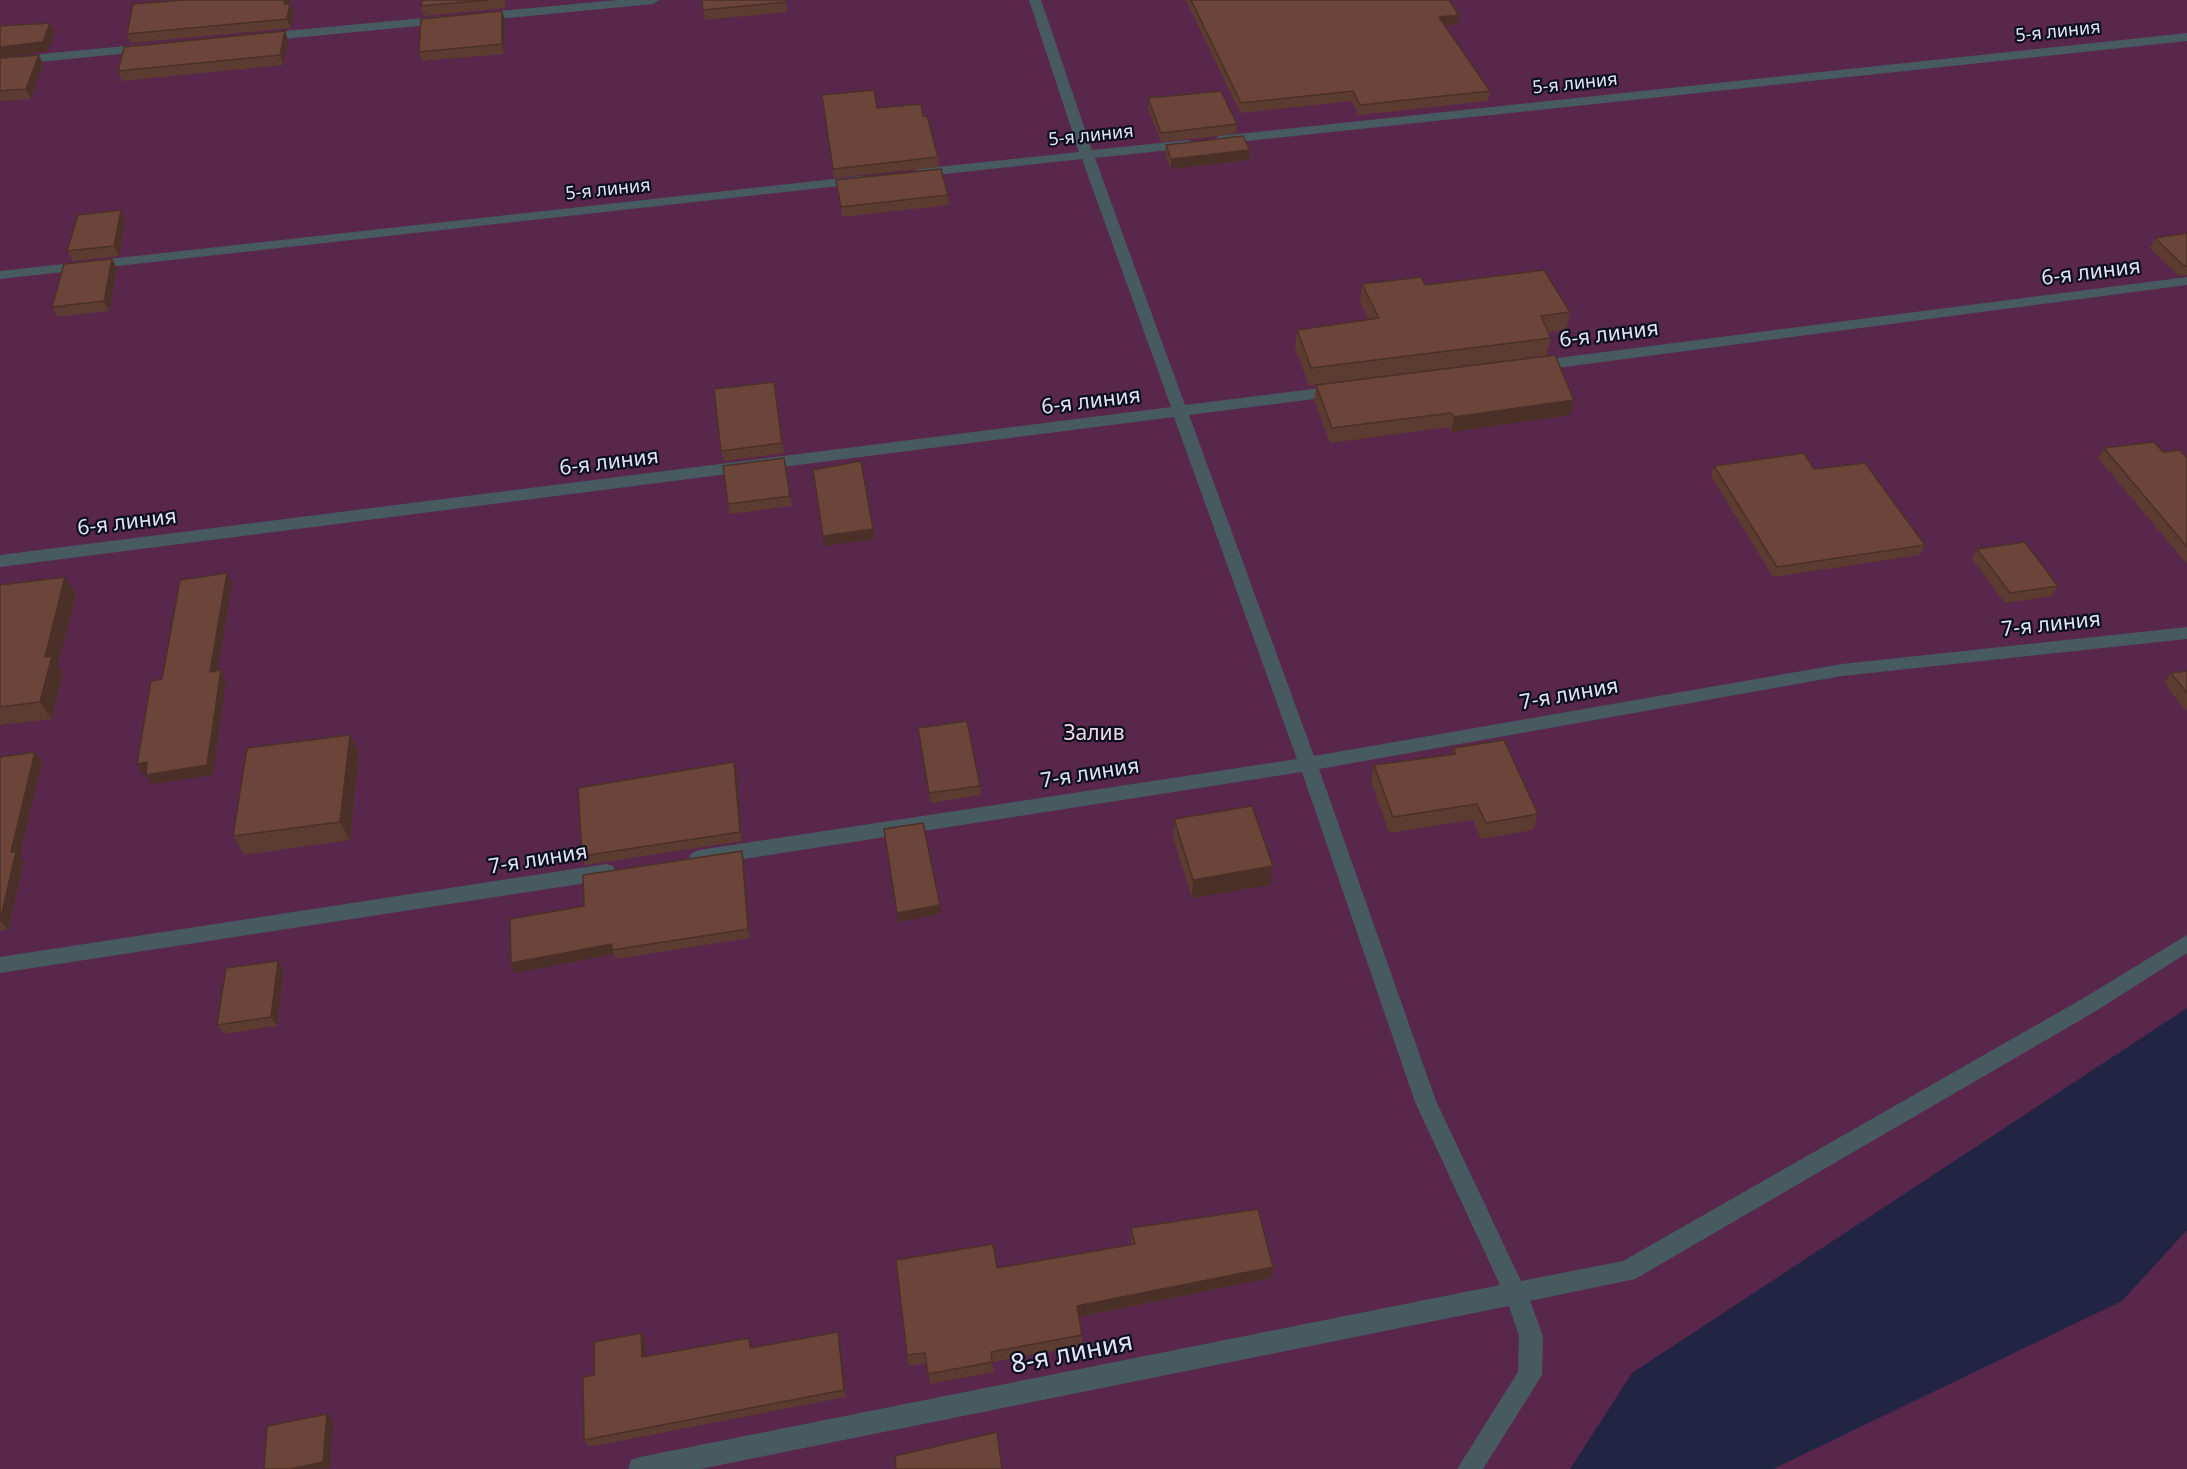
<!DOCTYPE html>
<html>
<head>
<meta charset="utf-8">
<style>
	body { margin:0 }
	canvas { display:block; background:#212442 }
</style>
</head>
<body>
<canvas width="2187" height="1469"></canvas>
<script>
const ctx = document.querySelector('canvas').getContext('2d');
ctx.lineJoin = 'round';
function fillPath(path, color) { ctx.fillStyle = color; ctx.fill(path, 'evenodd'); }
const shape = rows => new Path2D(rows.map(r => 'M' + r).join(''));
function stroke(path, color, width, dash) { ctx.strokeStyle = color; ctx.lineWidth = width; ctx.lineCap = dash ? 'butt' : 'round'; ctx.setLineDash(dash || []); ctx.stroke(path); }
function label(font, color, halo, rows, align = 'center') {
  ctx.font = font + ' "Noto Sans",sans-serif'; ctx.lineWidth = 4.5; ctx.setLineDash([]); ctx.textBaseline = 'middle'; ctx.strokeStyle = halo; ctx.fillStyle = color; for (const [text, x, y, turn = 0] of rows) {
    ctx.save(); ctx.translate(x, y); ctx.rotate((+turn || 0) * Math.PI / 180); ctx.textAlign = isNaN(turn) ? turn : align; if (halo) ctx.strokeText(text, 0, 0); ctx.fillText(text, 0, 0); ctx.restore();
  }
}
fillPath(shape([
	[0,0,2187,0,2187,1008,1632,1373,1570,1469,0,1469],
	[2187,1230,2187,1469,1773,1469,2122,1301]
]), '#59274c');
fillPath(shape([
	[617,0,659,0,653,4,478,21,472,17,478,13,617,0],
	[1029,0,1041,0,1092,150,1189,140,1195,144,1189,148,1095,158,1185,405,1337,386,1345,391,1337,396,1189,415,1314,756,1842,664,2187,627,2187,639,1842,676,1319,769,1436,1101,1521,1281,1623,1261,2082,999,2187,935,2187,953,2096,1011,1635,1279,1530,1301,1543,1336,1542,1375,1483,1469,1457,1469,1518,1372,1519,1336,1509,1306,700,1469,628,1469,631,1460,640,1457,1500,1285,1415,1102,1302,772,699,866,692,863,689,858,692,853,699,850,1297,759,1174,417,0,567,0,555,1171,407,1082,159,918,177,911,173,918,169,1079,152,1029,0],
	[445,16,449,17,449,23,263,41,257,37,263,33,445,16],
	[2187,33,2187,41,1219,144,1213,140,1219,136,2187,33],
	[146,44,150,45,150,51,0,66,0,58,146,44],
	[861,176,868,180,866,183,0,279,0,271,861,176],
	[2187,277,2187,285,1534,371,1527,366,1534,361,2187,277],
	[606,864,613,866,616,872,613,878,606,880,0,973,0,957,606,864]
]), '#475a60');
fillPath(shape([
	[422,0,505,0,505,8,424,16,421,6],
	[702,0,786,0,787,12,705,20],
	[1186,0,1449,0,1459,15,1457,24,1445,26,1490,91,1488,101,1359,115,1352,101,1240,113],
	[290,4,294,13,291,28,131,43,127,34],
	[502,11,505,20,504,54,422,61,419,52],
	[285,31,288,41,283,65,122,81,118,71],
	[0,58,43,64,31,99,0,101],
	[822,95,877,108,938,157,939,167,834,178],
	[1148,98,1237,124,1236,134,1161,142,1148,108],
	[1166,145,1250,150,1249,160,1171,169,1165,155],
	[836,180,948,195,949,205,842,217],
	[125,220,119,256,73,261,67,251],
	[2187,233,2187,275,2179,276,2150,248,2155,238],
	[112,259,117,269,109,311,57,317,52,307],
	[1362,284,1425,285,1570,312,1566,330,1548,332,1551,338,1546,356,1309,386,1295,348,1297,330,1369,320,1360,302],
	[774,382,784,453,724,461,721,451],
	[1316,385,1570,415,1451,432,1449,427,1330,443,1314,400],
	[2104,448,2163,452,2187,458,2187,564,2098,458],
	[784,458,792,506,730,514,728,504],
	[1714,466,1814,469,1925,545,1920,555,1773,577,1711,476],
	[1977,549,2058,586,2052,596,2005,603,1972,559],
	[0,585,76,594,58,665,63,673,52,719,0,725],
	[2187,671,2187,712,2164,683,2171,673],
	[918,728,980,786,981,795,931,803],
	[350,735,359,753,350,840,244,855,233,836],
	[1453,748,1538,814,1533,830,1481,839,1473,820,1389,833,1371,781,1374,765,1452,754],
	[0,757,42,761,20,856,24,861,8,930,0,931],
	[737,772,742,841,585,865,582,856],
	[1174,819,1270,885,1192,898,1173,838],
	[744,860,750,938,616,959,614,954,515,973,584,906],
	[284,970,277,1026,224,1034,217,1025],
	[1131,1228,1271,1278,1079,1317,1082,1335,1082,1346,992,1362,994,1372,930,1384,927,1363,909,1366,907,1355,997,1268,1132,1245,1131,1240],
	[641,1333,645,1340,645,1357,752,1346,752,1347,840,1340,846,1397,589,1447,584,1440,594,1375]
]), '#5c3b31');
fillPath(shape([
	[285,0,290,0,287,14,284,4],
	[290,4,294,13,291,28,287,19],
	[502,11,505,20,504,54,502,44],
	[1459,15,1457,24,1437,27,1439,17],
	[50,23,55,33,48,51,0,58,0,47],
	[285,31,288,41,283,65,280,55],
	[39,55,43,64,31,99,26,89],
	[1250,150,1249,160,1171,169,1171,159],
	[121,210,125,220,119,256,114,246],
	[112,259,117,269,109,311,104,301],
	[1574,400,1570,415,1451,432,1454,417],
	[873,529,875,539,824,546,823,536],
	[227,573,232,583,216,682,210,672],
	[65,577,76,594,58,665,63,673,52,719,40,702,45,657],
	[221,670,226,680,213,775,152,784,146,775],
	[350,735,359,753,350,840,340,822],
	[35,752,42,761,20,856,24,861,8,930,0,921,11,852],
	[147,762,154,772,143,774,137,764],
	[734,762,737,772,742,841,740,832],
	[742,851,744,860,750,938,748,929],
	[1273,866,1270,885,1192,898,1193,880],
	[940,905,941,914,898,922,897,913],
	[612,944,614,954,515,973,511,963],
	[278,961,284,970,277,1026,271,1017],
	[1273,1267,1271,1278,1077,1317,1077,1306],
	[838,1332,840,1340,846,1397,844,1390],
	[641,1333,645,1340,646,1365,642,1357],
	[327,1414,333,1421,330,1468,290,1469]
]), '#4b3028');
const building = shape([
	[184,0,285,0,284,4,290,4,287,19,127,34,133,4,184,0],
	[422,0,489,0,421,6,422,0],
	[702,0,786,0,786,2,703,10,702,0],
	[1191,0,1449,0,1459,15,1439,17,1490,91,1360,105,1353,91,1241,103,1191,0],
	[502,11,502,44,419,52,421,19,502,11],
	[50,23,43,42,0,47,0,26,50,23],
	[285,31,280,55,118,71,124,47,285,31],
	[39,55,26,89,0,91,0,58,39,55],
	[874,90,877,108,921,104,923,116,927,116,938,157,833,169,822,95,874,90],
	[1221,91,1237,124,1161,133,1148,98,1221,91],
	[1243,136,1250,150,1171,159,1166,145,1243,136],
	[941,169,948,195,841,207,836,180,941,169],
	[121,210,114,246,67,251,78,215,121,210],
	[2187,233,2187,266,2184,266,2155,238,2187,233],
	[112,259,104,301,52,307,64,264,112,259],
	[1544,270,1570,312,1541,316,1551,338,1311,368,1297,330,1379,318,1362,284,1421,277,1425,285,1544,270],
	[1555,355,1574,400,1454,417,1451,413,1332,428,1316,385,1555,355],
	[774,382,782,443,721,451,714,389,774,382],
	[2154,442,2163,452,2180,450,2187,458,2187,547,2104,448,2154,442],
	[1804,453,1814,469,1865,463,1925,545,1777,567,1714,466,1804,453],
	[784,458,790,496,728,504,723,466,784,458],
	[861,461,873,529,823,536,813,470,861,461],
	[2025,542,2058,586,2010,593,1977,549,2025,542],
	[227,573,210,672,221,670,207,765,146,775,147,762,137,764,151,681,162,679,180,580,227,573],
	[65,577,45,657,52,656,40,702,0,707,0,585,65,577],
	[2187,671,2187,693,2171,673,2187,671],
	[967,721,980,786,929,793,918,728,967,721],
	[350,735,340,822,233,836,247,748,350,735],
	[1504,740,1538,814,1486,823,1477,804,1393,817,1374,765,1456,754,1453,748,1504,740],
	[35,752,11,852,16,852,0,921,0,757,35,752],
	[734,762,740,832,582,856,578,788,734,762],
	[1252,806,1273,866,1193,880,1174,819,1252,806],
	[923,823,940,905,897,913,884,829,923,823],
	[742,851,748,929,612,950,612,944,511,963,510,919,584,906,583,875,742,851],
	[278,961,271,1017,217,1025,226,968,278,961],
	[1258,1209,1273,1267,1077,1306,1082,1335,991,1352,992,1362,928,1374,925,1353,907,1355,896,1260,993,1244,997,1268,1135,1244,1131,1228,1258,1209],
	[838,1332,844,1390,584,1440,583,1377,594,1375,594,1342,641,1333,642,1357,749,1338,750,1348,838,1332],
	[327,1414,323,1462,290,1469,264,1469,267,1426,327,1414],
	[997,1432,1002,1469,896,1469,895,1456,997,1432]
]);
fillPath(building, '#6b4539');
stroke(building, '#4b3028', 1.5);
label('18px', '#e0e4f8', '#0d0f1c', [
	["5-я линия",2058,32,-6],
	["5-я линия",1575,84,-6],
	["5-я линия",1091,136,-6],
	["5-я линия",608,190,-6]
]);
label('21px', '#e0e4f8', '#0d0f1c', [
	["6-я линия",2091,273,-7],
	["6-я линия",1609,335,-7],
	["6-я линия",1091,402,-7],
	["6-я линия",609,463,-7],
	["6-я линия",127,523,-7],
	["7-я линия",2051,625,-6],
	["7-я линия",1569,695,-10],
	["7-я линия",1090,774,-9],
	["7-я линия",538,860,-9]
]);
label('21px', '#f1d8e9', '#0d0f1c', [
	["Залив",1094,734]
]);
label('26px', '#e0e4f8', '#0d0f1c', [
	["8-я линия",1072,1354,-11]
]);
</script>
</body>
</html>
